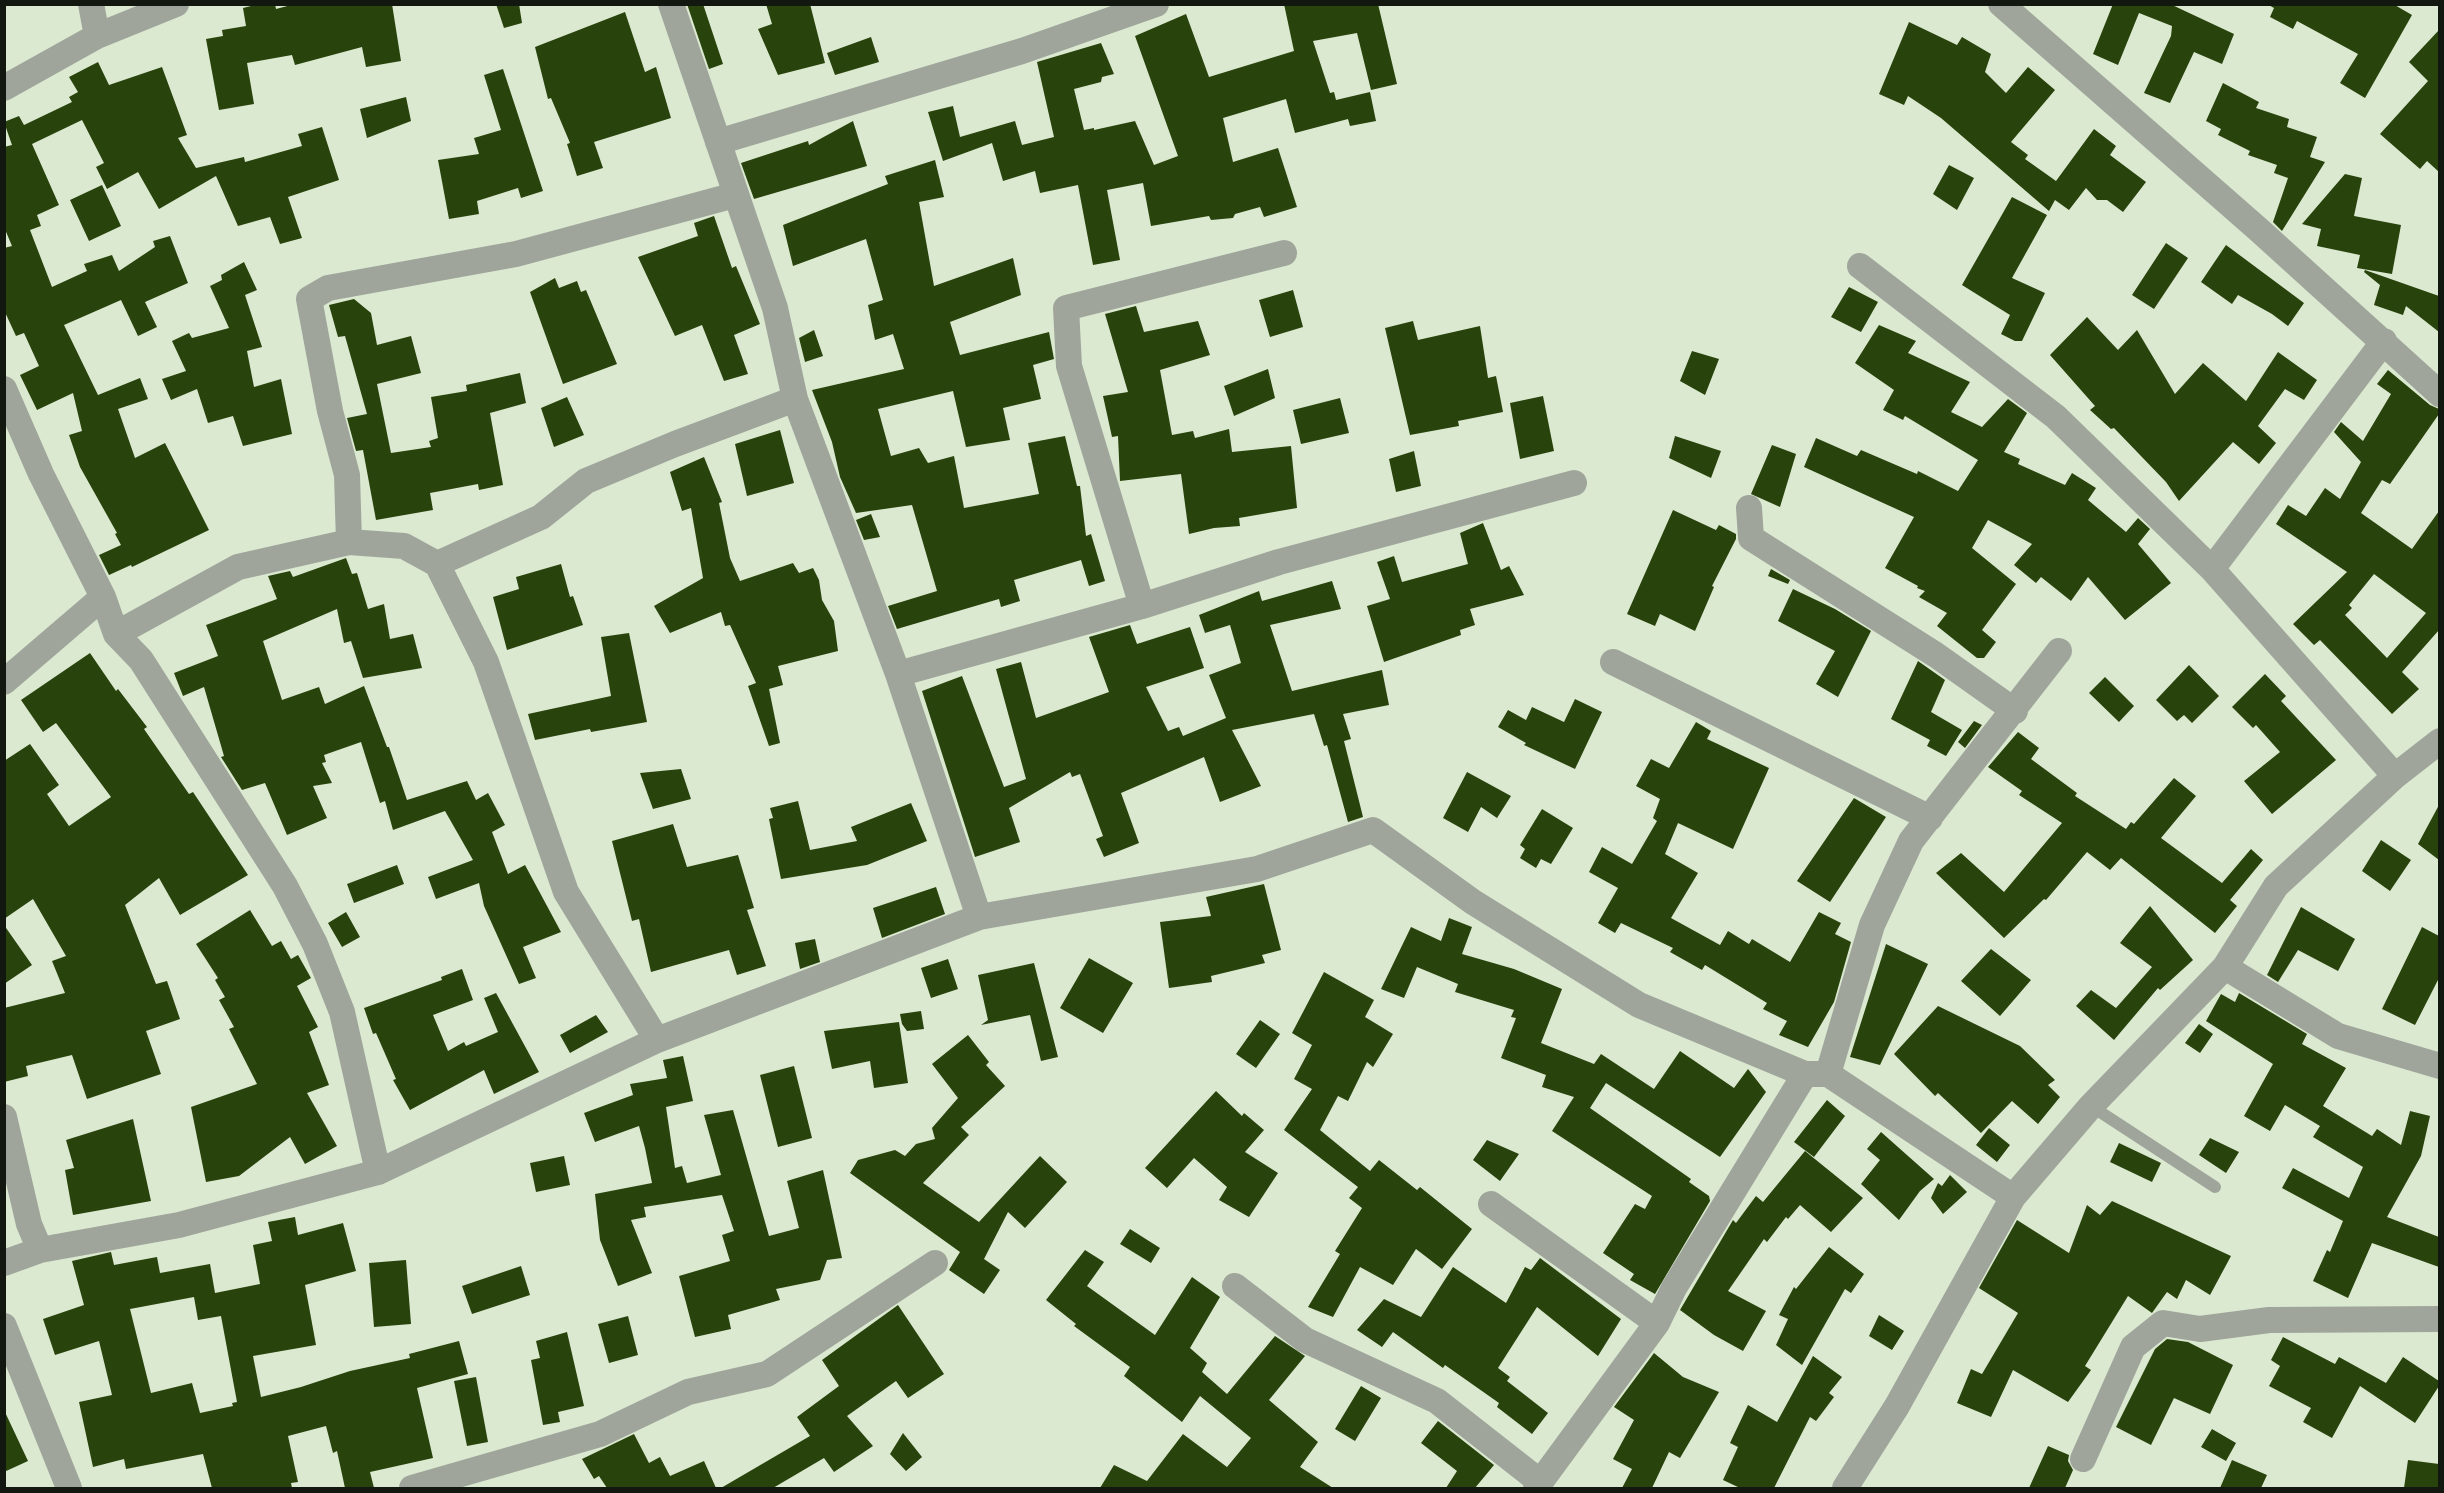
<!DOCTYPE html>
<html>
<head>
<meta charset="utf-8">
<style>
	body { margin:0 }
	#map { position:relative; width:2444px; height:1493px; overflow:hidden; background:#dbe9d1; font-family:Figtree,sans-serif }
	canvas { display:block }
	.frame { position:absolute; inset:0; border:6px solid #12170f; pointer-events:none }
</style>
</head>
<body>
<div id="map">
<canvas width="2444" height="1493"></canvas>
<div class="frame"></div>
</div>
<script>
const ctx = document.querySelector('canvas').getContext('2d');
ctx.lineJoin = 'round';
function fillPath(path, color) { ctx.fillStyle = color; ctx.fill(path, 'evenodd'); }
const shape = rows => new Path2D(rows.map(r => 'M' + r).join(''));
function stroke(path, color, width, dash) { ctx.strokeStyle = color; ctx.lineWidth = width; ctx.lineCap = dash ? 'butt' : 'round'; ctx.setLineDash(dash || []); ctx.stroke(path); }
fillPath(shape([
	[259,4,275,4,276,9,295,4,392,4,401,61,366,67,362,47,295,65,292,55,247,63,254,104,219,110,206,39,223,36,222,30,246,26,243,8],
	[496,4,519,4,522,23,504,28],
	[687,4,703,4,723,64,709,69],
	[766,4,810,4,825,63,778,75,758,29,772,24],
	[1284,4,1378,4,1397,84,1371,90,1357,33,1313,41,1330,93,1334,92,1336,100,1370,92,1376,121,1350,126,1348,119,1295,133,1286,99,1223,118,1233,162,1278,148,1297,207,1264,217,1260,207,1235,214,1233,218,1211,220,1209,216,1151,226,1143,183,1107,190,1120,260,1093,265,1078,185,1040,193,1035,171,1003,181,992,143,943,161,928,112,953,106,960,137,1015,121,1022,145,1054,137,1037,62,1101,43,1114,74,1102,77,1101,82,1074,89,1084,130,1094,128,1094,130,1135,121,1154,165,1178,156,1135,36,1186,14,1209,77,1294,51],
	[2113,4,2170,4,2234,34,2222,64,2194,52,2170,103,2144,93,2171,36,2172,26,2139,13,2118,65,2093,54],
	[2267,4,2393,4,2412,15,2365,98,2340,83,2358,54,2297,21,2293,29,2270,17,2274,8],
	[625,12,645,72,656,67,671,118,594,142,603,168,577,176,567,144,570,143,551,98,548,99,535,47],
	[1909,22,1957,45,1962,37,1991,54,1985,72,2006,93,2028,67,2055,90,2011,142,2028,155,2025,159,2056,181,2094,129,2116,146,2110,155,2146,182,2123,212,2107,200,2097,200,2086,188,2069,210,2055,200,2049,211,1941,118,1908,96,1904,105,1879,94],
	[2439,30,2439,172,2427,161,2420,169,2380,134,2428,81,2409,62],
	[871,37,879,62,835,75,827,53],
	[98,62,109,85,162,67,187,135,178,138,196,168,244,157,245,162,302,146,298,134,322,127,339,180,288,197,302,238,280,244,270,217,238,226,216,176,159,209,138,172,107,189,96,167,104,163,82,120,32,144,59,205,37,215,41,226,30,230,52,287,87,271,84,264,112,255,119,271,155,247,153,241,170,236,188,283,145,302,157,327,138,336,121,300,64,325,98,395,140,378,148,399,118,409,135,458,165,443,209,530,132,567,131,565,109,575,99,555,121,545,115,534,117,533,80,467,69,435,82,431,73,393,37,410,20,375,39,366,24,333,16,336,4,310,4,248,12,246,4,227,4,147,12,145,4,122,19,116,24,125,72,102,69,97,78,92,69,77],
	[503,69,543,191,521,198,518,188,477,201,479,214,449,219,438,160,479,154,474,138,501,130,484,75],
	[2223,83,2259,102,2256,108,2289,119,2287,127,2317,137,2310,157,2325,162,2282,231,2273,222,2288,178,2274,173,2277,165,2248,155,2250,151,2218,135,2221,129,2206,121],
	[406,97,411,121,367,138,360,109],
	[853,121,867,166,754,199,741,163,808,141,809,145],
	[935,160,944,197,919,202,934,286,1013,258,1021,295,950,322,960,355,1049,332,1054,359,1033,365,1041,399,1003,408,1010,440,966,447,953,391,878,409,891,456,919,448,928,463,954,456,964,508,1039,494,1028,443,1065,436,1077,486,1080,486,1086,536,1091,534,1105,581,1089,586,1081,560,1014,580,1020,601,1001,607,999,599,897,629,888,606,937,591,912,505,856,513,840,477,832,442,812,390,904,369,893,334,875,340,868,305,883,300,866,239,793,266,783,225,888,184,885,176],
	[1949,165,1974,178,1957,210,1933,194],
	[2345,174,2362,178,2354,216,2401,225,2392,274,2357,268,2360,255,2317,246,2321,229,2302,224],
	[102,185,121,226,89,241,70,200],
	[2012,197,2047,215,2012,278,2045,293,2022,341,2015,341,2001,334,2010,315,1962,285],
	[714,216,732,268,736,266,760,324,734,335,748,374,724,381,702,325,675,336,638,257,698,236,694,223],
	[2166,243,2188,258,2154,309,2132,295],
	[2226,245,2304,303,2288,326,2272,314,2238,295,2232,304,2201,282],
	[244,262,257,290,245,295,262,347,247,351,254,387,281,379,292,434,243,446,233,416,208,423,197,389,171,400,162,379,186,371,172,341,189,333,192,338,229,328,210,286,222,280,221,275],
	[2365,270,2439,296,2439,332,2406,306,2403,315,2374,305,2380,285,2364,272],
	[555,278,559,288,577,281,581,292,586,290,617,364,563,384,530,292],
	[1849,287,1878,302,1861,332,1831,317],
	[1293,290,1303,327,1270,337,1259,300],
	[354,299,371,313,377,345,411,336,421,373,377,384,391,453,431,447,429,441,438,438,431,397,467,391,466,385,520,373,526,403,490,413,503,485,479,490,478,484,430,493,433,510,376,520,363,450,356,451,347,418,367,414,345,336,338,337,329,305],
	[1136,306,1144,332,1198,321,1210,355,1160,370,1172,435,1193,431,1195,438,1229,429,1232,452,1291,446,1297,508,1239,518,1240,526,1214,528,1189,534,1181,474,1120,481,1118,436,1112,437,1103,396,1128,392,1105,314],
	[2087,317,2118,350,2137,330,2175,394,2203,363,2246,401,2278,352,2317,380,2304,400,2285,389,2258,426,2276,443,2259,464,2233,442,2179,501,2166,482,2114,428,2111,429,2090,410,2095,406,2050,355],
	[1413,321,1418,340,1480,326,1488,378,1496,376,1503,412,1458,421,1459,426,1410,435,1385,328],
	[1879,325,1916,341,1908,353,1970,382,1951,412,1982,427,2008,399,2027,413,2004,452,2020,459,2018,464,2065,485,2072,473,2096,488,2088,500,2126,532,2138,518,2150,529,2138,544,2171,583,2125,620,2088,577,2071,601,2041,577,2036,583,2014,565,2032,544,1988,520,1972,548,2016,584,1982,630,1996,642,1984,658,1977,658,1937,626,1947,613,1919,597,1925,591,1917,588,1918,586,1885,568,1914,517,1804,467,1816,438,1857,456,1861,450,1917,474,1918,471,1958,491,1978,460,1905,416,1903,420,1883,410,1894,390,1855,363],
	[814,330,823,356,805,362,799,338],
	[1692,351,1719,359,1705,395,1680,381],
	[1268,369,1275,398,1234,416,1224,386],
	[2388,370,2430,405,2439,409,2439,414,2390,484,2382,480,2361,513,2412,549,2439,511,2439,630,2402,672,2419,689,2392,714,2320,640,2314,645,2293,624,2347,572,2276,524,2288,505,2306,516,2325,488,2340,499,2361,462,2334,432,2341,422,2363,441,2391,394,2377,384],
	[2374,574,2426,613,2387,658,2345,615,2352,608,2349,605],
	[1543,396,1554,451,1520,459,1510,403],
	[567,397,584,435,554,447,541,408],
	[1340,398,1349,433,1301,444,1293,410],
	[780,430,794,483,747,496,735,444],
	[1675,436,1721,451,1711,478,1669,458],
	[1772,445,1796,454,1780,507,1751,494],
	[1414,451,1421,486,1396,492,1389,459],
	[704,457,722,502,719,503,730,558,740,581,793,563,799,573,813,568,819,580,822,600,834,621,838,651,778,666,783,685,769,689,780,743,769,746,748,686,756,683,730,625,725,626,721,612,670,633,654,606,703,578,691,508,682,511,670,472],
	[1673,510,1716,530,1719,525,1736,534,1736,539,1712,586,1714,587,1695,631,1660,614,1655,626,1627,614],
	[871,514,880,537,864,540,856,520],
	[1483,523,1501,570,1509,566,1524,595,1470,609,1475,625,1460,630,1461,635,1384,662,1367,606,1390,599,1377,562,1394,556,1402,582,1468,564,1460,533],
	[346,558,352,574,357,573,368,609,384,604,390,639,413,634,422,668,363,678,351,641,344,643,337,609,263,641,282,700,319,687,325,704,364,686,387,747,389,747,407,800,467,781,476,800,488,793,505,825,492,832,508,874,525,865,561,932,523,947,536,978,519,984,484,906,479,883,436,899,428,877,473,860,445,811,393,830,385,801,380,803,361,742,324,755,326,762,322,763,332,783,313,786,327,818,287,835,265,783,242,790,221,757,224,756,204,687,183,696,174,673,218,656,206,625,277,599,268,576,290,571,293,577],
	[561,564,570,597,573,596,583,625,507,650,493,597,519,589,516,577],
	[1771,569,1790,580,1788,584,1768,576],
	[1332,581,1341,609,1270,625,1292,691,1382,670,1389,705,1343,714,1351,739,1344,741,1363,817,1348,822,1327,745,1324,746,1314,714,1232,730,1261,786,1220,802,1204,757,1121,793,1139,843,1104,857,1096,839,1103,836,1080,774,1072,777,1070,772,1009,808,1020,842,975,857,922,691,962,676,1004,787,1026,779,996,669,1021,662,1036,718,1109,692,1089,637,1130,625,1137,644,1190,627,1204,668,1146,687,1168,731,1179,727,1183,736,1226,718,1209,675,1241,663,1230,625,1205,633,1199,615,1259,591,1262,601],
	[1793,589,1835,609,1871,631,1838,697,1816,684,1835,651,1778,621],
	[629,633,647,722,591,732,590,729,535,740,528,714,611,696,601,637],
	[90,653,116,691,118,689,147,727,144,729,189,794,193,792,248,875,180,915,159,878,125,905,156,984,167,981,180,1019,146,1031,161,1074,87,1099,72,1055,26,1066,28,1076,4,1082,4,1008,65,993,52,961,66,956,33,899,4,919,4,761,30,744,59,785,47,794,69,826,111,797,56,723,43,732,21,700],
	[1918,661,1945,680,1931,712,1962,730,1946,756,1927,746,1930,740,1891,719],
	[2189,665,2219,696,2192,723,2184,715,2177,721,2156,700],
	[2265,674,2286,696,2281,701,2336,760,2272,814,2244,781,2280,752,2256,725,2253,728,2232,707],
	[2105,677,2134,706,2119,722,2089,693],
	[1575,699,1602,712,1575,769,1524,745,1526,743,1498,727,1508,710,1526,720,1532,707,1564,722],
	[1974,721,1982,725,1965,748,1958,742],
	[1696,722,1711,731,1707,739,1769,768,1733,849,1678,823,1665,854,1698,873,1671,918,1720,945,1728,931,1749,944,1752,939,1790,962,1819,912,1841,923,1835,934,1851,942,1834,1002,1808,1047,1779,1035,1787,1021,1763,1009,1767,1003,1705,965,1702,970,1670,952,1673,948,1621,923,1615,933,1598,923,1618,888,1589,872,1602,847,1632,864,1657,821,1653,818,1660,799,1636,786,1651,759,1669,768],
	[2018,732,2039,748,2031,759,2077,793,2075,796,2126,829,2131,822,2134,824,2174,778,2196,796,2161,838,2222,883,2251,849,2263,860,2230,900,2237,906,2215,933,2121,858,2110,870,2087,852,2046,900,2044,899,2004,938,1936,873,1961,853,2004,892,2062,823,2019,795,2022,791,1988,767],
	[681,769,691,799,653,809,640,773],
	[1467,772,1511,796,1497,818,1481,807,1468,832,1443,818],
	[1854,798,1886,817,1830,902,1797,881],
	[798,801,810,850,857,841,851,827,911,803,927,841,867,865,781,879,769,819,773,818,770,808],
	[2439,805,2439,860,2418,844],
	[1542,809,1573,828,1551,864,1541,859,1536,868,1520,858,1525,849,1520,845],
	[673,824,687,867,738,855,754,908,747,910,766,966,737,975,729,950,651,972,639,919,632,921,612,841],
	[2381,840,2411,860,2390,891,2362,871],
	[397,865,404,884,354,903,347,884],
	[1264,884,1281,950,1262,955,1265,963,1211,976,1212,982,1169,988,1160,922,1211,916,1206,897],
	[936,887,945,914,882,938,873,908],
	[2150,906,2193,960,2160,990,2158,988,2114,1040,2076,1006,2091,990,2116,1008,2152,967,2120,943],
	[2301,907,2355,939,2338,971,2298,950,2278,982,2267,975],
	[250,910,272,946,281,941,291,959,298,955,311,978,297,986,318,1027,309,1032,329,1085,307,1093,337,1146,305,1164,290,1137,239,1176,206,1182,191,1107,257,1084,229,1029,234,1027,219,1000,225,997,215,980,218,978,196,944],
	[346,912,360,937,342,947,328,923],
	[1449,918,1472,927,1462,954,1514,969,1562,989,1541,1043,1594,1064,1601,1054,1654,1089,1680,1051,1734,1088,1748,1069,1766,1092,1720,1157,1606,1083,1590,1108,1691,1179,1689,1182,1709,1196,1710,1201,1655,1294,1630,1280,1634,1274,1603,1253,1635,1204,1645,1209,1652,1196,1552,1131,1574,1097,1542,1087,1546,1075,1501,1058,1516,1018,1511,1017,1514,1010,1455,992,1458,984,1417,967,1404,998,1381,989,1411,927,1441,941],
	[4,925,32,965,4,984],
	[2422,927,2439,936,2439,978,2415,1025,2382,1009],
	[815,939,820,962,800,969,795,943],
	[1886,944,1928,964,1880,1065,1850,1057],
	[1991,949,2031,980,2000,1016,1961,981],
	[1089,958,1133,983,1103,1033,1060,1008],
	[948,959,958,989,931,998,921,968],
	[1034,963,1058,1057,1041,1061,1030,1015,981,1025,988,1020,978,975],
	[462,969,473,1000,433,1015,448,1051,464,1042,466,1046,498,1032,484,998,496,993,539,1072,494,1094,484,1070,410,1110,393,1080,396,1079,376,1033,373,1034,364,1008,442,980,441,977],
	[1324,972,1374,1000,1365,1017,1393,1034,1373,1067,1367,1062,1348,1101,1338,1096,1320,1130,1370,1171,1379,1160,1417,1190,1420,1187,1472,1229,1442,1269,1416,1249,1393,1285,1360,1267,1333,1317,1308,1307,1340,1254,1335,1251,1362,1208,1349,1198,1358,1187,1284,1130,1312,1089,1294,1079,1312,1045,1292,1033],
	[2239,993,2307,1034,2302,1044,2346,1068,2323,1106,2372,1136,2377,1129,2401,1145,2410,1111,2430,1116,2421,1156,2387,1217,2439,1237,2439,1267,2372,1243,2348,1298,2313,1281,2327,1250,2330,1252,2343,1221,2282,1188,2293,1168,2349,1198,2363,1167,2313,1137,2320,1126,2285,1105,2270,1131,2244,1116,2273,1064,2206,1021,2221,994,2235,1002],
	[1938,1006,2020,1046,2055,1080,2048,1085,2060,1097,2038,1124,2012,1101,1981,1133,1938,1093,1935,1096,1894,1054],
	[921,1011,924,1029,907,1031,902,1024,900,1014],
	[596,1015,608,1032,570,1053,560,1035],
	[1260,1020,1280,1034,1256,1068,1236,1054],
	[899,1022,908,1083,874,1088,870,1061,832,1069,824,1031],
	[2199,1024,2213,1034,2200,1053,2185,1043],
	[968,1035,989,1062,986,1065,1005,1086,961,1127,969,1135,923,1183,979,1222,1040,1156,1067,1182,1025,1228,1008,1212,984,1259,1000,1270,984,1294,949,1270,960,1252,850,1173,858,1160,895,1150,905,1156,916,1144,935,1139,932,1128,958,1098,932,1064],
	[683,1056,693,1101,666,1107,675,1168,682,1166,687,1183,721,1175,704,1115,733,1110,769,1236,799,1228,787,1181,823,1170,842,1258,827,1260,820,1280,776,1289,780,1300,728,1315,731,1329,695,1337,679,1276,730,1261,722,1235,734,1231,722,1195,644,1207,646,1217,631,1220,652,1273,618,1286,600,1240,595,1194,652,1183,645,1148,639,1126,595,1142,584,1113,633,1095,630,1084,667,1078,663,1060],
	[794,1066,812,1138,778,1147,760,1075],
	[1216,1091,1242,1116,1244,1113,1264,1130,1245,1152,1278,1173,1249,1217,1219,1200,1227,1187,1194,1158,1167,1188,1145,1168],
	[1827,1100,1845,1116,1814,1157,1794,1142],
	[133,1119,151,1201,73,1215,65,1170,74,1168,66,1140],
	[1989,1128,2010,1145,1997,1162,1976,1145],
	[1881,1132,1934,1179,1920,1191,1899,1220,1861,1184,1880,1160,1867,1149],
	[2210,1138,2239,1152,2226,1173,2199,1155],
	[1487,1140,1519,1154,1500,1181,1473,1160],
	[2119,1143,2161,1163,2152,1182,2110,1162],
	[1805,1151,1863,1198,1831,1232,1800,1205,1788,1219,1786,1217,1767,1242,1764,1239,1728,1291,1766,1311,1743,1351,1714,1335,1680,1310,1733,1220,1736,1223,1756,1196,1763,1202],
	[564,1156,570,1185,536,1192,530,1163],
	[1950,1175,1967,1192,1943,1214,1931,1198,1938,1183,1942,1186],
	[2112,1201,2231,1256,2210,1295,2186,1280,2177,1299,2167,1292,2152,1313,2128,1296,2085,1366,2091,1370,2068,1402,2013,1370,1991,1417,1957,1403,1971,1369,1982,1374,2018,1313,1979,1288,2017,1220,2069,1253,2087,1205,2100,1215],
	[295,1217,298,1235,343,1223,356,1271,305,1285,316,1345,253,1356,261,1397,301,1387,350,1371,410,1358,409,1354,459,1341,468,1374,417,1388,433,1458,370,1472,374,1488,345,1488,337,1451,333,1453,326,1426,288,1436,298,1482,291,1483,292,1488,212,1488,203,1454,126,1469,124,1459,93,1467,79,1402,112,1395,99,1341,55,1355,43,1319,84,1305,72,1261,111,1252,114,1265,157,1257,160,1273,210,1264,215,1293,260,1284,253,1245,272,1241,268,1222],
	[194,1297,198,1320,221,1316,237,1402,232,1403,233,1406,200,1413,192,1383,151,1393,130,1309],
	[1130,1229,1160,1248,1151,1263,1120,1244],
	[1829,1247,1864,1274,1851,1293,1845,1289,1802,1365,1776,1345,1788,1319,1779,1315,1794,1287,1796,1289],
	[1085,1250,1104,1262,1087,1286,1155,1335,1192,1277,1220,1297,1190,1348,1207,1363,1202,1372,1227,1394,1275,1336,1305,1356,1269,1400,1318,1442,1300,1467,1333,1488,1100,1488,1114,1465,1147,1481,1183,1434,1227,1467,1251,1438,1200,1396,1182,1422,1124,1376,1130,1367,1074,1326,1076,1324,1046,1300],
	[1540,1258,1621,1319,1598,1356,1537,1307,1498,1368,1510,1377,1507,1381,1548,1413,1532,1434,1497,1407,1499,1403,1445,1365,1443,1368,1393,1332,1382,1347,1357,1330,1384,1299,1421,1317,1453,1267,1506,1303,1525,1267,1531,1270],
	[406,1260,411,1324,374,1327,369,1263],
	[521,1266,530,1295,472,1314,462,1286],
	[898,1305,944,1374,908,1398,896,1381,847,1416,873,1446,834,1472,824,1458,773,1488,721,1488,810,1436,797,1417,839,1386,822,1360],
	[1879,1315,1904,1331,1892,1350,1869,1336],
	[628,1316,638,1355,609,1363,598,1324],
	[567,1332,584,1406,558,1412,560,1422,543,1425,531,1360,540,1358,536,1341],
	[2283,1337,2335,1364,2339,1357,2386,1383,2403,1357,2439,1381,2439,1386,2415,1423,2360,1386,2332,1438,2303,1422,2311,1408,2269,1386,2280,1366,2271,1360],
	[2167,1339,2188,1342,2233,1365,2210,1414,2174,1398,2151,1445,2116,1427,2155,1349],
	[1654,1353,1683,1377,1719,1392,1680,1458,1669,1452,1652,1488,1622,1488,1632,1469,1613,1459,1634,1420,1614,1407],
	[1813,1356,1842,1377,1829,1393,1834,1397,1816,1421,1810,1417,1774,1488,1740,1488,1723,1480,1738,1447,1730,1443,1748,1405,1777,1422],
	[476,1377,488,1442,467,1446,454,1381],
	[1361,1386,1381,1398,1355,1441,1335,1429],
	[4,1410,28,1461,4,1472],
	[1438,1421,1494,1465,1475,1488,1446,1488,1457,1471,1421,1443],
	[2212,1429,2236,1443,2226,1461,2201,1447],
	[903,1433,922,1457,906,1471,890,1454],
	[634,1434,649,1463,660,1457,670,1476,704,1461,716,1488,607,1488,599,1476,594,1479,582,1459],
	[2048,1446,2069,1455,2068,1461,2073,1470,2065,1488,2029,1488],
	[2232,1460,2267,1475,2261,1488,2220,1488],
	[2408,1460,2439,1464,2439,1488,2404,1488]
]), '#28430b');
stroke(shape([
	[2091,1106,2215,1187]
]), '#9fa59b', 12);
stroke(shape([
	[91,4,97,36],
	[671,4,775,308,795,399,898,674,979,917],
	[2001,4,2259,230,2440,394],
	[4,88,97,36,176,4],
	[718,142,1022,51,1156,4],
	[1860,266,2056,417,2212,569,2395,776],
	[4,389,41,474,103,597,116,634,141,660,285,886,315,944,342,1012,378,1172],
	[1749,508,1751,538,1936,655,2015,711],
	[349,542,347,475,330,411,309,299,328,288,516,254,735,195],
	[437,564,541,517,586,481,675,444,795,399],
	[2212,569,2384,341],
	[1142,606,1069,366,1066,308,1284,253],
	[116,634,238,567,349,542,404,546,437,564,486,662,566,892,657,1040],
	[1613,662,1930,818],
	[898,674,1142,606,1279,562,1574,483],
	[4,682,103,597],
	[2225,967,2338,1036,2440,1066],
	[1828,1074,1872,925,1911,841,2059,651],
	[4,1117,29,1224,40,1250],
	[1491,1204,1657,1323],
	[4,1263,40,1250,179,1225,378,1172,657,1040,979,917,1257,869,1373,830,1473,902,1639,1005,1805,1074,1828,1074,2013,1197],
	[1235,1286,1305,1340,1437,1401,1539,1481],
	[4,1326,69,1488],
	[2083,1459,2133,1347,2163,1323,2200,1329,2269,1320,2440,1319],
	[412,1488,600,1434,688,1392,767,1374,935,1263],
	[1536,1488,1657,1323,1674,1288,1805,1074],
	[1845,1488,1897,1406,2013,1197,2091,1106,2225,967,2276,886,2395,776,2440,741]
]), '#9fa59b', 26);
</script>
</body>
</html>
